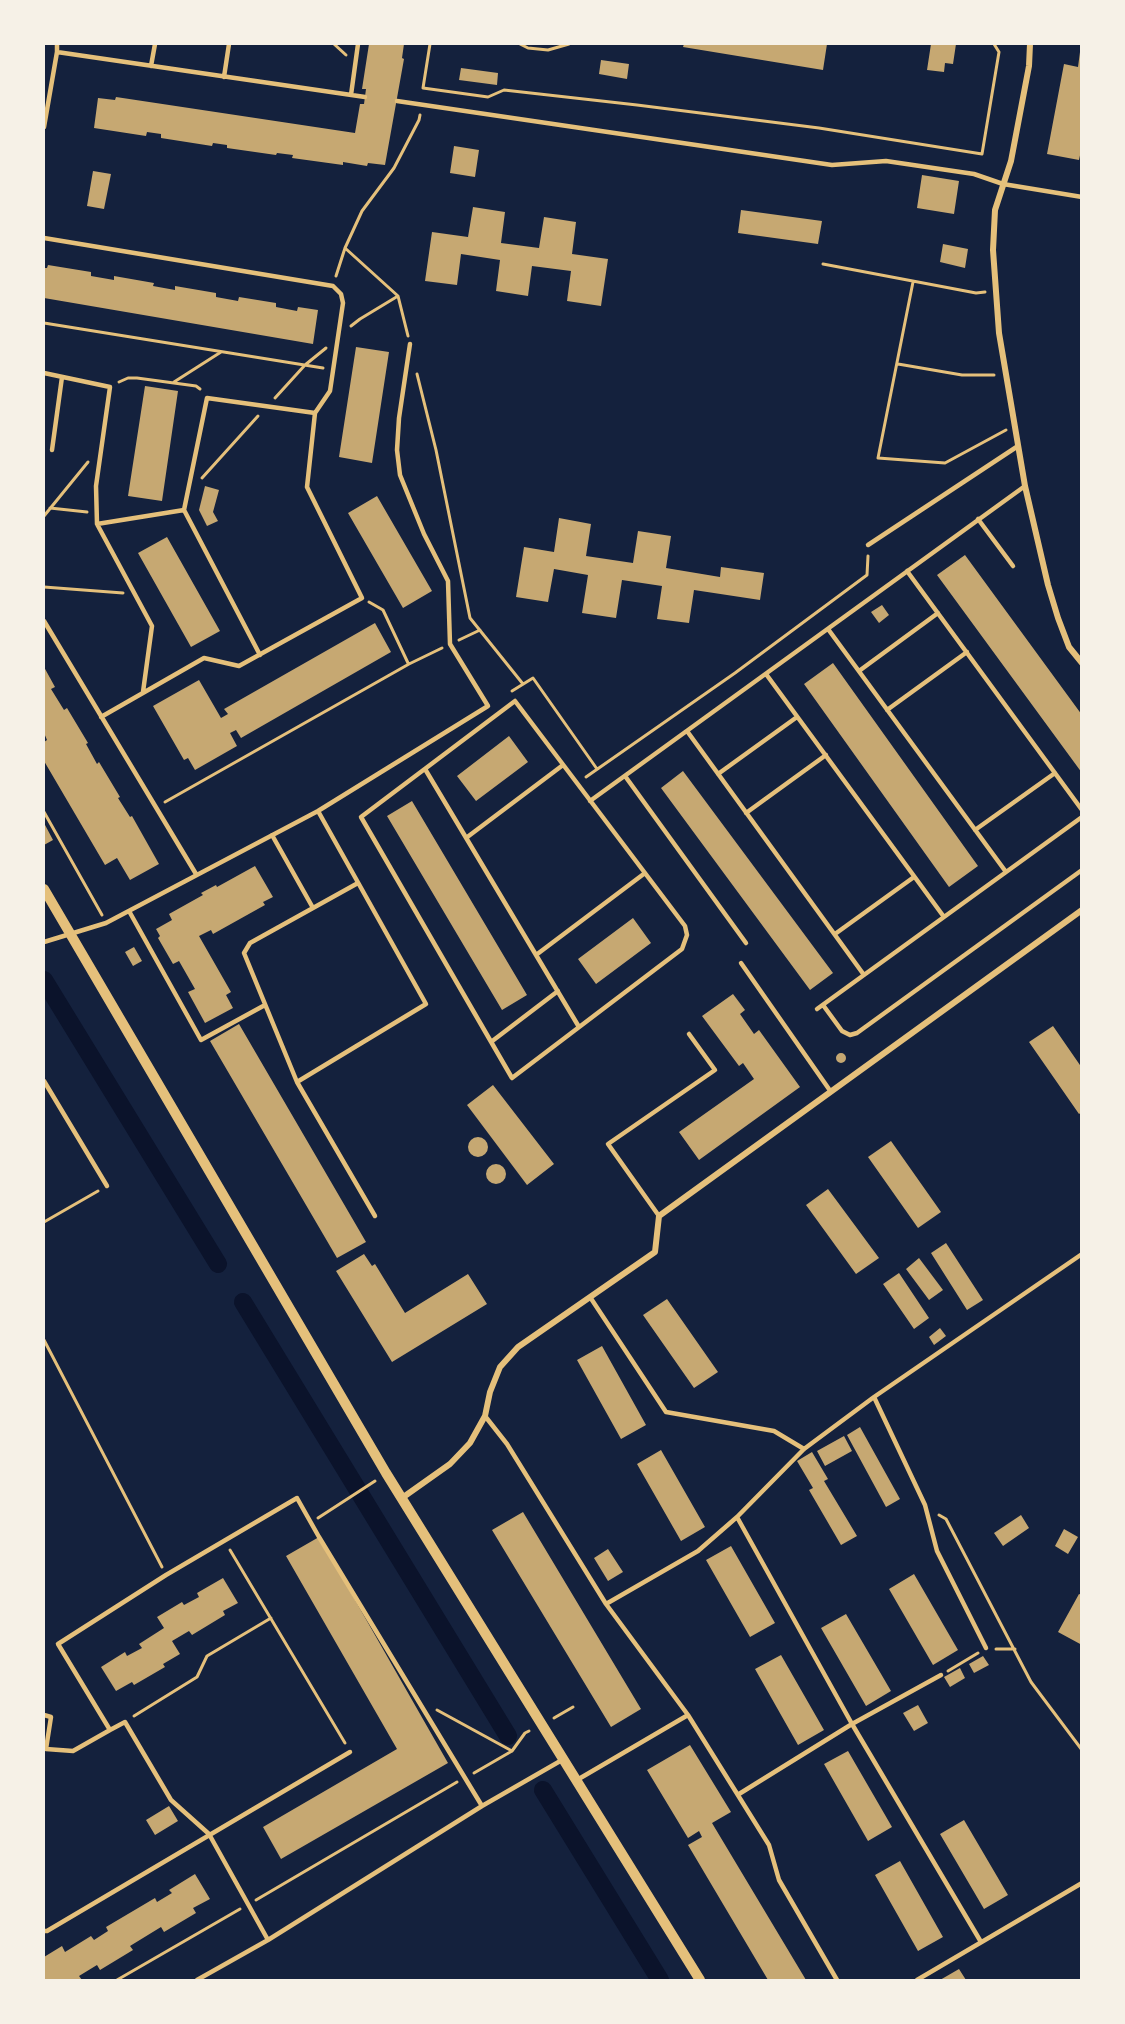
<!DOCTYPE html>
<html>
<head>
<meta charset="utf-8">
<style>
	body { margin:0 }
	#map { position:relative; width:1125px; height:2024px; overflow:hidden; background:#14213d; font-family:"Times New Roman",serif }
	canvas { display:block }
	.frame { position:absolute; inset:0; border:45px solid #f6f1e7; pointer-events:none }
</style>
</head>
<body>
<div id="map">
<canvas width="1125" height="2024"></canvas>
<div class="frame"></div>
</div>
<script>
const ctx = document.querySelector('canvas').getContext('2d');
ctx.lineJoin = 'round';
const shape = rows => new Path2D(rows.map(r => 'M' + r).join(''));
function stroke(path, color, width, dash) { ctx.strokeStyle = color; ctx.lineWidth = width; ctx.lineCap = dash ? 'butt' : 'round'; ctx.setLineDash(dash || []); ctx.stroke(path); }
function fillPath(path, color) { ctx.fillStyle = color; ctx.fill(path, 'evenodd'); }
stroke(shape([
	[44,980,218,1264],
	[243,1302,508,1736],
	[543,1790,660,1980]
]), '#0b132b', 18);
fillPath(shape([
	[369,44,404,44,402,58,404,59,385,165,368,163,367,166,343,162,343,165,292,158,293,155,277,153,276,155,227,148,227,145,213,143,212,146,161,138,161,134,147,132,146,136,94,128,98,98,115,100,116,97,355,133,360,104,364,104,366,89,362,89],
	[684,44,827,44,823,70,683,47],
	[931,44,956,44,953,64,945,63,944,72,927,70],
	[1080,52,1082,146,1079,160,1047,154,1064,64,1078,67],
	[601,60,629,64,627,79,599,74],
	[461,68,498,73,497,85,459,80],
	[454,146,479,150,475,177,450,173],
	[93,171,111,174,104,209,87,206],
	[922,175,959,181,954,214,917,208],
	[473,207,505,212,501,243,539,248,544,217,576,222,572,254,608,259,601,306,567,301,571,271,532,266,528,296,496,291,500,260,461,254,457,285,425,281,432,232,468,237],
	[741,210,822,221,818,244,738,233],
	[943,244,968,249,965,268,940,262],
	[48,265,91,272,91,276,114,280,114,276,154,283,153,286,175,290,175,286,216,293,216,297,238,301,239,297,276,303,276,307,297,311,298,307,318,310,313,344,44,298,44,268,47,268],
	[356,347,389,352,372,463,339,457],
	[145,386,178,391,162,501,128,496],
	[205,486,219,490,213,512,218,521,207,526,199,510],
	[377,496,432,591,403,608,348,513],
	[559,518,591,524,586,556,633,563,638,531,671,536,666,568,720,577,721,567,764,573,760,600,694,590,689,623,657,619,662,586,622,580,616,618,582,613,588,575,554,569,548,602,516,597,524,547,554,552],
	[167,537,220,631,191,647,138,553],
	[965,555,1082,715,1082,773,937,575],
	[882,605,889,615,879,623,871,612],
	[375,623,391,652,241,738,236,730,230,733,237,746,195,770,188,758,184,760,153,706,199,680,221,718,228,714,224,709],
	[833,663,978,866,949,887,804,684],
	[44,667,55,687,51,689,64,710,67,708,88,743,86,744,97,764,99,762,120,797,118,798,130,817,132,816,159,864,130,880,117,858,105,865,44,761,44,742,47,740,44,733],
	[509,736,528,762,476,801,457,776],
	[683,771,833,973,810,990,661,788],
	[412,801,527,995,502,1010,387,816],
	[44,823,53,840,44,845],
	[255,866,273,897,263,902,265,905,213,934,211,930,199,936,231,992,226,995,233,1008,205,1023,188,992,195,989,179,961,173,964,158,938,160,936,156,929,172,920,169,914,203,895,201,893,216,885,217,887],
	[633,918,651,943,596,984,578,959],
	[134,947,142,961,133,966,125,952],
	[733,994,745,1010,740,1014,754,1034,759,1030,800,1087,699,1160,679,1132,754,1079,743,1063,739,1066,702,1016],
	[239,1024,366,1242,337,1258,210,1041],
	[1053,1026,1082,1068,1082,1112,1079,1114,1029,1042],
	'836 1058a5 5 0 1 1 10 0a5 5 0 1 1-10 0Z',
	[493,1085,554,1164,527,1185,467,1105],
	'468 1147a10 10 0 1 1 20 0a10 10 0 1 1-20 0Z',
	[891,1141,941,1212,918,1228,868,1157],
	'486 1174a10 10 0 1 1 20 0a10 10 0 1 1-20 0Z',
	[828,1189,879,1258,856,1274,806,1205],
	[946,1243,983,1300,967,1310,931,1253],
	[364,1254,372,1266,375,1264,405,1313,468,1274,487,1304,392,1362,336,1271],
	[919,1258,943,1290,929,1300,906,1269],
	[899,1273,929,1318,914,1329,883,1284],
	[667,1299,718,1372,694,1388,643,1315],
	[940,1328,946,1336,934,1345,929,1337],
	[602,1346,646,1425,621,1439,577,1360],
	[860,1427,900,1499,886,1507,847,1435],
	[844,1436,852,1451,825,1466,817,1451],
	[661,1450,705,1527,681,1541,637,1464],
	[812,1452,828,1479,824,1481,857,1536,841,1545,809,1490,813,1488,797,1461],
	[523,1512,641,1709,611,1727,492,1530],
	[1021,1515,1029,1528,1003,1546,994,1533],
	[1064,1529,1078,1537,1068,1554,1055,1546],
	[319,1537,448,1763,281,1859,263,1827,397,1749,286,1556],
	[731,1546,775,1623,750,1637,706,1560],
	[608,1549,623,1572,608,1581,594,1558],
	[914,1574,958,1650,933,1665,889,1589],
	[223,1578,238,1603,223,1611,225,1615,192,1635,189,1631,172,1641,180,1654,163,1664,165,1667,134,1685,132,1682,116,1691,101,1667,125,1652,127,1656,142,1648,139,1644,164,1628,157,1617,182,1602,184,1605,199,1597,197,1593],
	[1079,1594,1082,1595,1082,1645,1058,1632],
	[846,1614,891,1691,866,1706,821,1628],
	[781,1655,824,1730,798,1745,755,1669],
	[983,1656,989,1665,974,1673,969,1664],
	[960,1668,965,1678,950,1687,944,1677],
	[918,1705,928,1723,914,1731,903,1713],
	[690,1745,731,1812,712,1823,806,1980,768,1980,688,1845,702,1837,699,1831,688,1838,647,1770],
	[848,1751,892,1827,868,1841,824,1764],
	[169,1806,178,1821,155,1835,146,1820],
	[964,1820,1008,1895,984,1909,940,1834],
	[900,1861,943,1937,918,1951,875,1875],
	[195,1874,210,1899,193,1908,196,1913,164,1932,161,1927,130,1946,133,1950,100,1970,97,1965,79,1976,82,1980,44,1980,44,1957,62,1946,65,1952,91,1936,94,1940,108,1931,106,1927,155,1898,157,1902,172,1893,169,1890],
	[959,1969,966,1980,940,1980]
]), '#c6a872');
stroke(shape([
	[334,44,346,55],
	[520,44,528,48,548,50,569,44],
	[423,88,488,97,504,90,637,105,819,128,982,154,999,52,994,44],
	[423,88,430,44],
	[345,248,398,296,408,336],
	[823,264,976,293,985,292],
	[336,276,345,248,362,211,394,168,419,120,420,115],
	[913,282,878,458,945,463,1006,430],
	[44,323,323,368],
	[351,326,360,319,398,296],
	[898,364,962,375,994,375],
	[417,374,436,450,470,618,523,684],
	[119,382,128,378,137,378,196,386,200,389],
	[174,382,221,352],
	[275,398,305,365,326,348],
	[202,478,258,416],
	[50,508,87,512],
	[44,516,88,462],
	[44,587,123,593],
	[369,602,383,610,408,663],
	[459,640,480,630],
	[512,691,533,678,597,769],
	[586,777,735,673,867,575,868,556],
	[165,802,409,664,442,648],
	[44,812,102,915],
	[44,1222,98,1191],
	[44,1340,162,1567],
	[939,1515,946,1519,1031,1682,1082,1750],
	[318,1518,375,1481],
	[230,1550,345,1743],
	[996,1649,1015,1649],
	[948,1671,978,1653],
	[437,1710,512,1751],
	[134,1716,197,1677,207,1656,271,1618],
	[554,1718,573,1707],
	[474,1773,512,1751,525,1733,529,1731],
	[256,1900,457,1782],
	[117,1980,240,1909]
]), '#e5c07b', 3);
stroke(shape([
	[57,52,365,97],
	[151,66,155,44],
	[224,77,229,44],
	[351,95,358,44],
	[397,101,832,165,886,161,974,174,1003,184,1082,197],
	[44,127,57,52,57,44],
	[44,238,333,286,341,294,343,303,330,391,315,413],
	[44,373,110,387,96,486,97,524,152,626,143,692],
	[52,450,62,377],
	[184,510,260,655],
	[978,519,1013,566],
	[97,524,184,510,207,398,315,413,307,487,362,598,239,666,204,658,101,717],
	[868,545,1018,446],
	[907,571,1082,810],
	[44,621,196,874],
	[828,629,1006,872],
	[859,671,938,613],
	[766,674,944,917],
	[515,701,685,926,687,935,682,949,512,1078,361,817,515,701],
	[887,710,967,652],
	[687,731,864,975],
	[425,769,579,1027],
	[718,774,797,717],
	[625,776,746,943],
	[590,801,1025,486],
	[746,813,826,755],
	[975,830,1055,773],
	[272,835,313,908],
	[466,838,563,765],
	[358,883,250,943,244,953,297,1082,375,1216],
	[129,911,201,1040,265,1005],
	[835,934,914,877],
	[44,942,106,923,318,811,488,706,450,644,448,581,424,534,400,475,397,450,399,418,410,344],
	[536,955,645,873],
	[741,963,831,1092],
	[823,1005,842,1031,850,1035,857,1033,1082,870],
	[817,1009,1082,817],
	[491,1042,558,991],
	[44,1081,107,1186],
	[297,1082,426,1004,318,811],
	[659,1216,608,1144,715,1070,689,1034],
	[590,1297,666,1412,774,1431,804,1449],
	[874,1397,925,1505,937,1551,986,1648],
	[485,1416,507,1444,606,1604,688,1715],
	[737,1517,852,1724,981,1942],
	[606,1604,698,1551,737,1517,804,1449,874,1397,1082,1254],
	[44,1715,51,1717,46,1749,73,1751,110,1730],
	[577,1780,688,1715,769,1845,779,1880,837,1980],
	[739,1794,852,1724,941,1675],
	[44,1931,47,1931,350,1752],
	[268,1940,209,1834,171,1800,125,1722,110,1730,58,1644,166,1575,297,1498,319,1537,482,1806],
	[197,1980,268,1940,482,1806,562,1760],
	[917,1980,1082,1883]
]), '#e5c07b', 4.5);
stroke(shape([
	[1030,44,1029,66,1011,161,995,210,993,250,999,333,1025,486,1048,585,1058,618,1069,647,1082,663],
	[402,1498,450,1464,470,1443,485,1416,490,1392,500,1367,518,1347,655,1252,659,1216,1082,910]
]), '#e5c07b', 6);
stroke(shape([
	[44,889,386,1473,700,1980]
]), '#e5c07b', 10);
</script>
</body>
</html>
